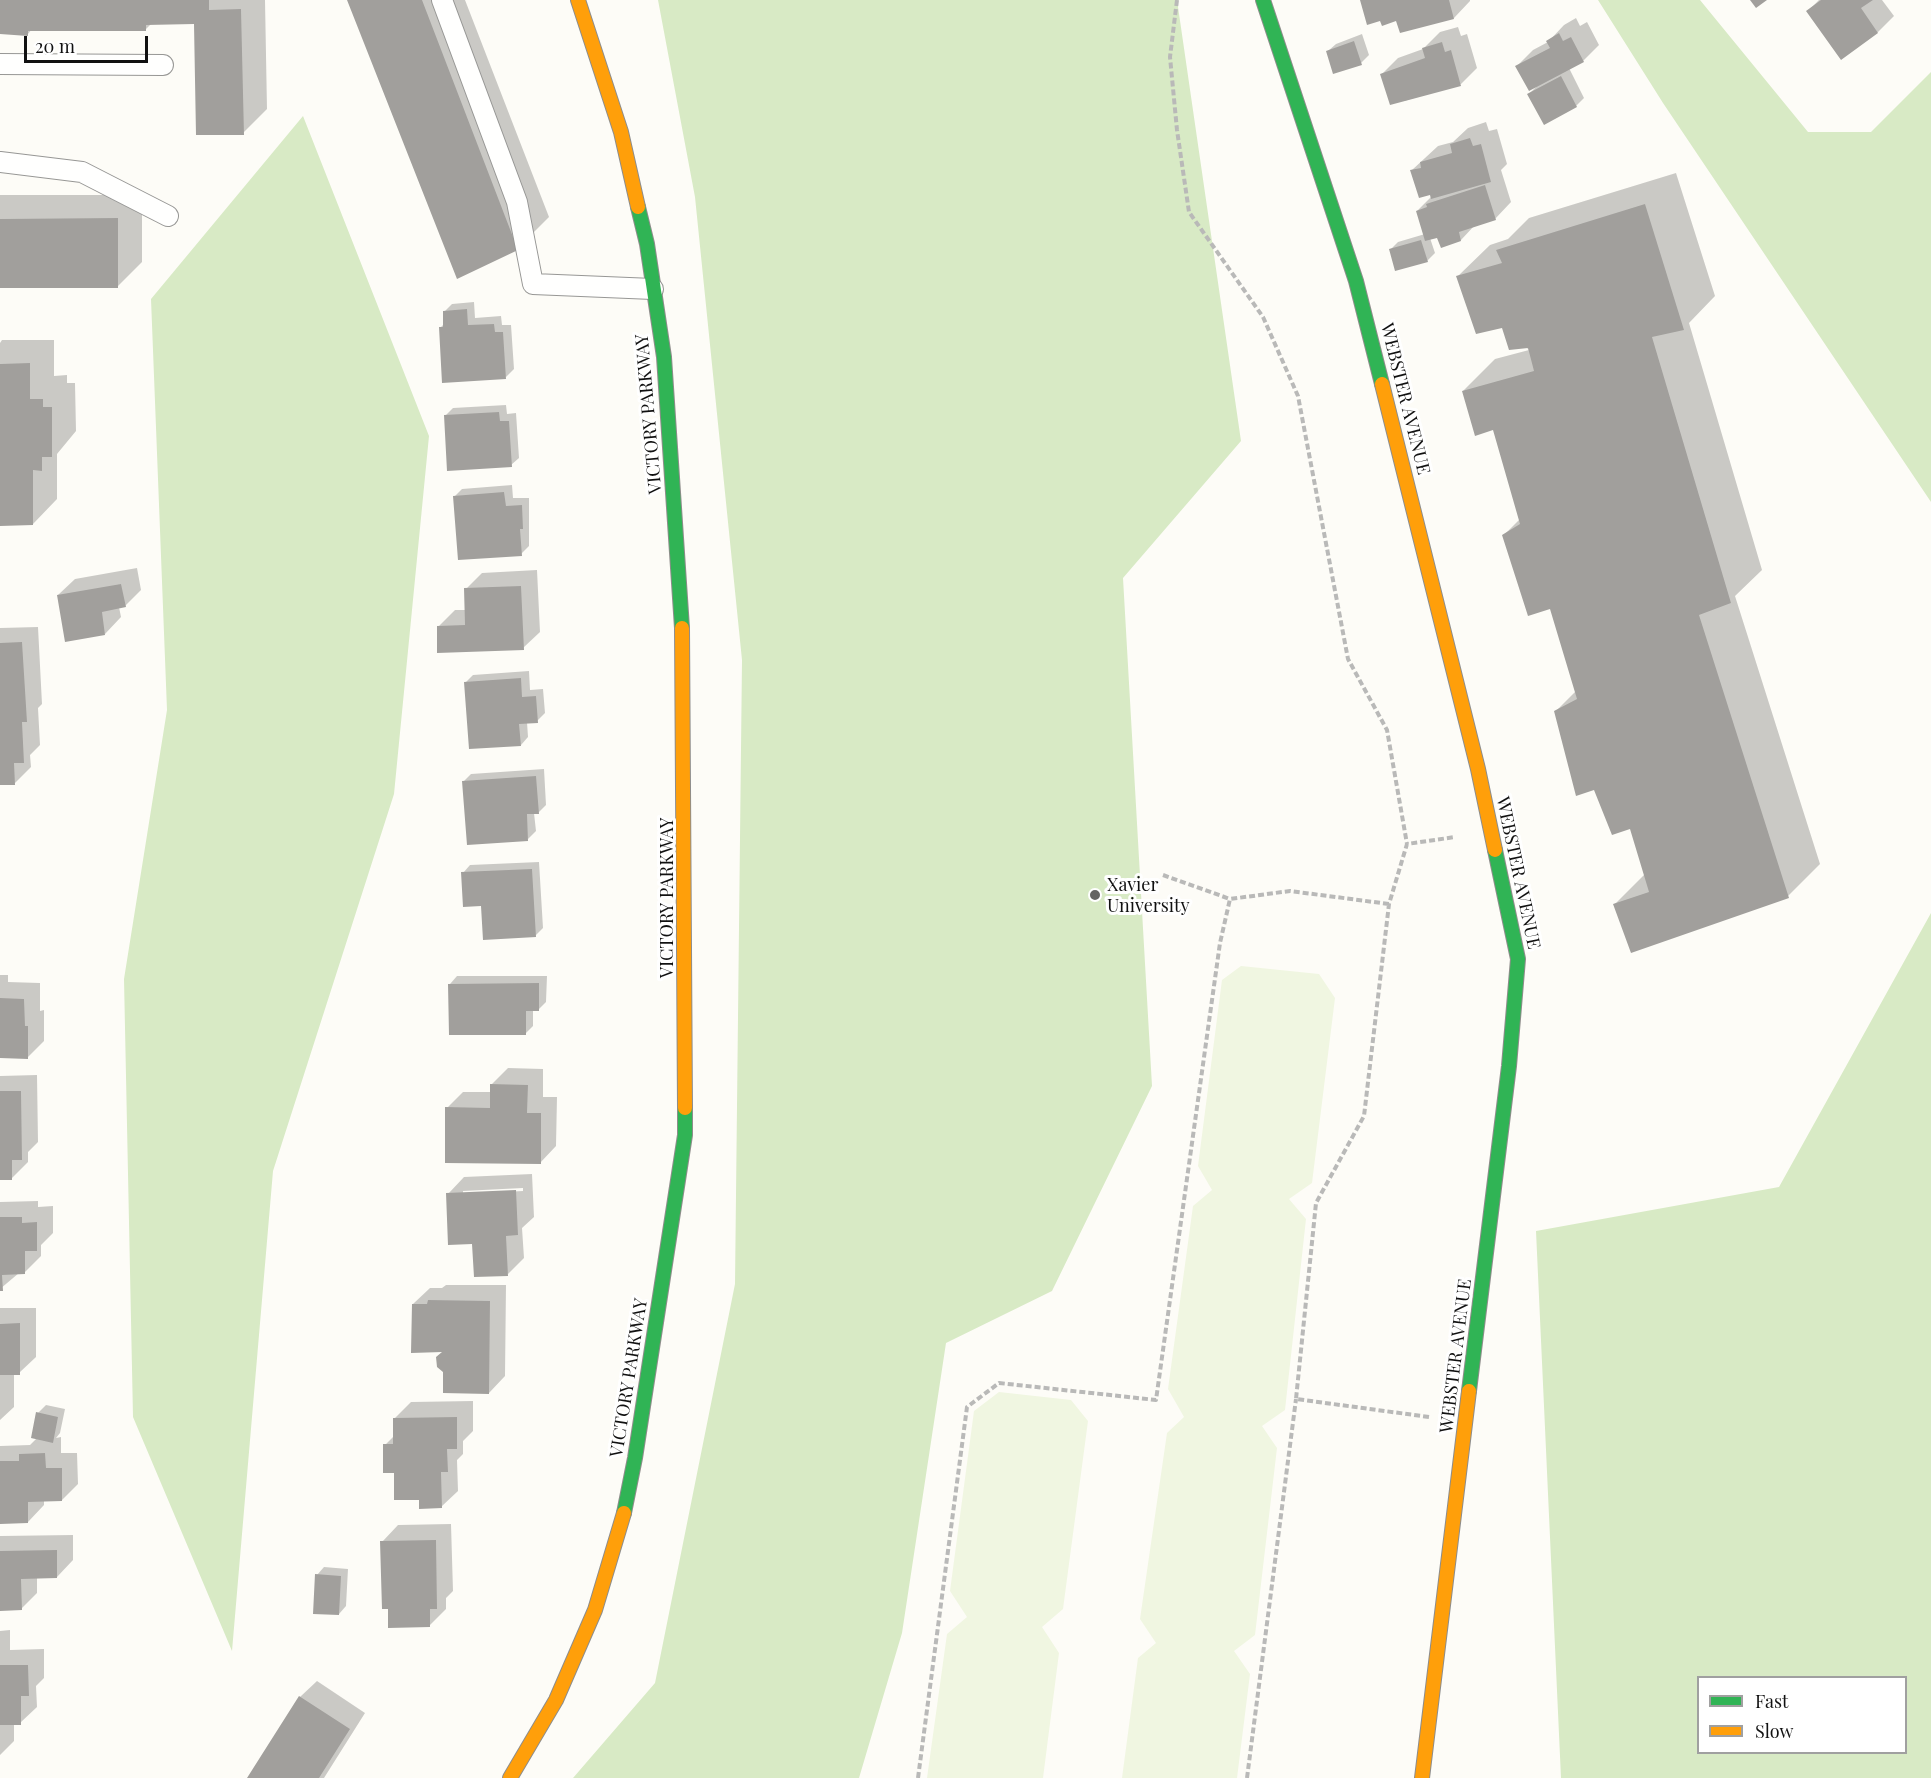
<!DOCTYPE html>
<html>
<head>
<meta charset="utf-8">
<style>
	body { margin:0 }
	#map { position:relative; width:1931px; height:1778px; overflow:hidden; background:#fdfcf7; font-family:"Playfair Display",serif }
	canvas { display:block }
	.legend { position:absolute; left:1697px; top:1676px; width:210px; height:78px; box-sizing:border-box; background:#fff; border:2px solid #a0a0a0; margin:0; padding:8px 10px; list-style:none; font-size:18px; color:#111 }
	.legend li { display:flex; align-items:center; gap:12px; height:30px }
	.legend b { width:30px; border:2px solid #a0a0a0 }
	.scale { position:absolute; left:24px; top:36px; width:124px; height:27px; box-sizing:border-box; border:3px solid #111; border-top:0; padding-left:8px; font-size:18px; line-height:21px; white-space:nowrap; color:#111; -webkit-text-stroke:4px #fff; paint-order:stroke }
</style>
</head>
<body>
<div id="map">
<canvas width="1931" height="1778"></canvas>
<ul class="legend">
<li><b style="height:8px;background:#30b455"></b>Fast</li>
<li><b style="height:8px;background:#ff9f0a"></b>Slow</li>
</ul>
<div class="scale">20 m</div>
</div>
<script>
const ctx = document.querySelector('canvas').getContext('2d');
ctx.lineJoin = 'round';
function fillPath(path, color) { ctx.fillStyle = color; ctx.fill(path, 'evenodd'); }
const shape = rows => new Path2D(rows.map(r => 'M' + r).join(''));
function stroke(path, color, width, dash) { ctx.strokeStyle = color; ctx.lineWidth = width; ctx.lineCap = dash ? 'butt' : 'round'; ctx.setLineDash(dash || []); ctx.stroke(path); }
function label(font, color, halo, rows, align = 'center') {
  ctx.font = font + ' "Playfair Display",serif'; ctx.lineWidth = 6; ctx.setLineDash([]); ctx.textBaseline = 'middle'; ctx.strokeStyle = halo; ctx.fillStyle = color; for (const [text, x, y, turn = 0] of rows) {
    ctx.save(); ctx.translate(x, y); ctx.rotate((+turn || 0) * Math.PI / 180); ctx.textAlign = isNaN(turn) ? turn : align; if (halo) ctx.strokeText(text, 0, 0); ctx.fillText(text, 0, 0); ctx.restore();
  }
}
fillPath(shape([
	[658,0,1177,0,1241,441,1123,578,1152,1086,1052,1291,946,1343,902,1633,859,1778,573,1778,655,1683,735,1284,742,660,695,197],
	[1598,0,1700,0,1808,132,1871,132,1931,72,1931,502,1663,103],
	[303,116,429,436,394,794,273,1171,232,1651,133,1417,124,979,167,710,151,299],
	[1931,913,1931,1778,1561,1778,1536,1231,1779,1187],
	[1698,1678,1906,1678,1906,1752,1698,1752]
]), '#d8eac5');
fillPath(shape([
	[1241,966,1319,974,1335,998,1312,1183,1289,1199,1306,1219,1285,1410,1262,1426,1277,1448,1255,1635,1234,1651,1250,1674,1237,1778,1122,1778,1138,1658,1156,1643,1140,1619,1167,1433,1184,1417,1168,1389,1193,1206,1212,1190,1198,1166,1222,980],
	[999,1392,1071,1400,1088,1421,1063,1609,1042,1627,1059,1653,1043,1778,927,1778,947,1634,967,1617,950,1591,974,1411]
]), '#f0f6e1');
fillPath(shape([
	[0,0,265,0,267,109,243,133,196,23,152,23,145,30,32,29,28,34,0,33],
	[349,0,465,0,549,217,517,249],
	[1362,0,1470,0,1470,1,1454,18,1401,32,1397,19,1381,20],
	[1819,0,1882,0,1894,16,1878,32,1842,58,1808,11],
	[1576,18,1580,26,1587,22,1599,45,1583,61,1569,68,1584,98,1576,106,1529,94,1538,85,1517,66,1533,50,1548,42,1564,25],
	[1458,27,1461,36,1467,34,1477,68,1461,84,1404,101,1382,74,1398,58,1423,49,1440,32],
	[1362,34,1369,55,1361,63,1328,51,1336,44],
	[1486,122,1489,131,1497,129,1507,164,1501,170,1511,202,1495,219,1475,225,1461,240,1438,236,1430,238,1435,253,1427,261,1390,250,1398,242,1425,234,1417,211,1432,196,1412,170,1438,146,1453,142,1468,128],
	[1676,173,1715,296,1689,323,1762,570,1735,596,1820,864,1788,896,1615,904,1645,874,1631,827,1595,789,1556,711,1576,691,1551,607,1504,535,1520,519,1494,428,1463,391,1495,359,1529,350,1458,276,1490,245,1508,239,1529,218],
	[0,195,142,195,142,262,118,286,0,287],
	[474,302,475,318,501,316,502,325,511,325,514,369,506,377,440,328,445,323,444,312,452,304],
	[2,340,54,340,54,376,67,375,67,383,75,383,76,431,57,454,57,499,33,524,0,524,0,343],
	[506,405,507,414,516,413,519,458,511,465,445,416,453,408],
	[512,485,513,498,529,498,529,546,521,554,454,497,462,489],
	[137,568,141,590,125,606,119,607,121,617,105,634,58,595,75,579],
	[537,570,540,632,523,648,438,627,455,610,466,610,466,589,482,573],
	[38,627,42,704,38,708,40,745,30,755,31,767,14,784,0,784,0,628],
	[529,671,530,690,543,689,545,713,537,721,527,722,528,737,521,745,465,683,473,675],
	[544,769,546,805,538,813,534,813,536,831,528,839,463,782,471,774],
	[539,862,543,928,535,936,483,904,463,873,470,865],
	[0,975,8,975,8,982,40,983,40,1011,44,1010,44,1041,27,1058,0,1058],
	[457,976,547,976,546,1002,538,1010,533,1010,533,1026,525,1034,450,984],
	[508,1068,543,1069,543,1097,557,1097,556,1146,540,1163,447,1108,463,1092,491,1092,491,1085],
	[37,1075,38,1142,28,1152,28,1162,12,1178,0,1178,0,1076],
	[532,1174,534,1217,522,1228,524,1258,508,1274,474,1242,448,1194,464,1177],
	[523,1188,523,1191,463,1194,463,1191],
	[38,1201,38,1207,53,1206,53,1233,41,1245,41,1256,25,1272,19,1273,0,1289,0,1202],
	[446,1285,506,1285,505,1376,489,1393,413,1304,430,1288,442,1288],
	[0,1308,36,1308,36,1357,19,1373,14,1373,14,1407,0,1420],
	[473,1401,473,1431,463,1441,463,1454,457,1460,458,1491,441,1507,420,1499,395,1472,385,1445,395,1435,395,1418,411,1402],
	[46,1405,65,1409,60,1433,56,1438,61,1437,61,1453,77,1453,78,1484,62,1500,44,1500,44,1505,28,1522,0,1523,0,1446,30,1445,37,1438,38,1413],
	[451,1524,453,1591,446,1598,446,1609,430,1625,382,1542,398,1525],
	[73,1535,73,1560,57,1577,37,1577,37,1593,21,1609,0,1609,0,1536],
	[324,1567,348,1569,346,1606,339,1614,317,1575],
	[10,1630,10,1650,44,1649,44,1678,36,1686,37,1707,20,1723,14,1723,14,1741,0,1755,0,1631],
	[317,1681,365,1713,324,1778,249,1778,300,1697]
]), '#0003');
fillPath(shape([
	[0,0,209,0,209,10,241,9,244,135,196,135,194,24,146,25,146,31,28,31,28,36,0,34],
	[347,0,422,0,518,250,457,279],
	[1360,0,1449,0,1454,19,1400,33,1396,21,1382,26,1380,21,1367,25],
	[1750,0,1767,0,1756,8],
	[1821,0,1873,0,1861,8,1878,33,1841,60,1806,11],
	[1559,33,1563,41,1571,37,1584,62,1529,91,1515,66,1550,48,1546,41],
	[1354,41,1362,65,1333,74,1326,51],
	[1442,42,1445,52,1451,50,1461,86,1390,105,1380,74,1425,58,1422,48],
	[1561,76,1577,107,1544,125,1527,94],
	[1470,138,1473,146,1481,144,1491,182,1431,199,1430,195,1419,198,1410,170,1421,168,1420,162,1452,153,1450,144],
	[1485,185,1496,220,1459,232,1461,241,1441,248,1437,238,1425,241,1416,211,1427,207,1426,204],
	[1645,204,1684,330,1652,337,1731,603,1699,615,1789,898,1631,953,1613,904,1649,892,1630,829,1612,835,1594,790,1576,796,1554,711,1577,699,1550,609,1528,616,1502,535,1520,524,1493,430,1475,436,1462,391,1534,371,1528,348,1509,350,1502,328,1476,334,1456,276,1502,263,1496,250],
	[118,218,118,288,0,288,0,219],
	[1421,240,1428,262,1395,271,1389,249],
	[467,309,468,325,494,324,495,332,503,332,506,379,442,383,439,327,443,327,443,311],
	[30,363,30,399,43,399,43,407,52,407,52,457,42,457,42,471,33,470,33,525,0,526,0,364],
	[499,412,500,421,509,421,512,467,447,471,444,415],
	[504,492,506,506,522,505,523,529,520,529,522,556,458,560,453,496],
	[121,584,126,607,102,612,105,635,65,642,57,595],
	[521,586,524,650,437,653,437,626,465,625,464,588],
	[22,642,27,722,22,722,24,763,14,763,15,785,0,785,0,643],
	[521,678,522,697,536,696,538,723,519,724,521,746,469,749,464,682],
	[536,776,539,814,527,814,528,841,467,845,462,781],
	[532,869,536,937,483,940,481,906,463,907,461,872],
	[539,983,539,1011,526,1011,526,1035,449,1035,448,984],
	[0,998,24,999,25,1026,28,1026,28,1059,0,1058],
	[490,1084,528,1085,527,1113,541,1113,541,1164,445,1163,445,1107,490,1108],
	[0,1091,21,1091,22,1160,12,1160,12,1180,0,1180],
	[516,1190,518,1235,506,1236,508,1276,474,1277,472,1244,448,1245,446,1193],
	[0,1217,22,1217,22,1223,37,1222,37,1251,25,1251,25,1274,2,1275,3,1291,0,1291],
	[428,1300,490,1301,489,1394,443,1393,443,1372,437,1367,436,1357,442,1352,411,1353,412,1304,427,1304],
	[20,1323,20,1375,0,1375,0,1324],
	[36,1412,58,1417,53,1443,31,1438],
	[457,1417,457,1449,447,1449,448,1472,441,1472,442,1508,419,1509,419,1500,394,1500,394,1473,383,1473,383,1444,393,1444,393,1418],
	[45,1453,46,1468,62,1468,62,1501,28,1502,28,1523,0,1524,0,1461,19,1461,19,1454],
	[436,1540,437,1609,430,1609,430,1627,388,1628,388,1609,382,1609,380,1541],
	[57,1550,57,1578,21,1579,22,1610,0,1611,0,1551],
	[315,1574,341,1576,339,1615,313,1614],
	[0,1665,28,1665,29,1696,21,1696,21,1725,0,1725],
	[299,1696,350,1729,319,1778,247,1778]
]), '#a19f9c');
const lane = shape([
	[442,0,517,202,533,284,653,289],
	[0,64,163,65],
	[0,162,82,172,168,216]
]);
const fast = shape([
	[1263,0,1356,281,1382,384],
	[638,207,647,244,664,357,682,628],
	[1469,1391,1509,1066,1518,959,1495,850],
	[624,1513,635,1458,685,1135,685,1108]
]);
const slow = shape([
	[578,0,621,132,638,207],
	[1382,384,1478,769,1495,850],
	[682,628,685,1108],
	[510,1778,556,1700,595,1610,624,1513],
	[1422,1778,1469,1391]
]);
stroke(lane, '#979795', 22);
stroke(fast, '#8e8d8b', 16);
stroke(slow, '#8e8d8b', 16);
stroke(shape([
	[1177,0,1170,57,1177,130,1189,212,1263,317,1298,396,1348,659,1387,730,1407,844],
	[1163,875,1230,899],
	[1429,1417,1296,1399,1316,1203,1364,1116,1389,904,1407,844,1455,837],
	[918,1778,967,1407,999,1383,1156,1400,1220,943,1230,899,1290,891,1389,904],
	[1247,1778,1296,1399]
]), '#b9b9b8', 4, [6, 3]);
stroke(lane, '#fffffe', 20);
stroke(fast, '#30b455', 14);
stroke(slow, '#ff9f0a', 14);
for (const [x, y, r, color] of [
	[1095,895,6,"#646362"]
]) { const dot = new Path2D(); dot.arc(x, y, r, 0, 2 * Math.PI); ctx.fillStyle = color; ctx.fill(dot); stroke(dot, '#fff', 2); }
label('18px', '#111', '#fff', [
	["WEBSTER AVENUE",1405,399,76],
	["VICTORY PARKWAY",649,414,-95],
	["WEBSTER AVENUE",1518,873,78],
	["VICTORY PARKWAY",667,898,-90],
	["WEBSTER AVENUE",1456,1356,-83],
	["VICTORY PARKWAY",629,1378,-81]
]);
label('18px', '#111', '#fff', [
	["Xavier",1107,885],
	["University",1107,906]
], 'left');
</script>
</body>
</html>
